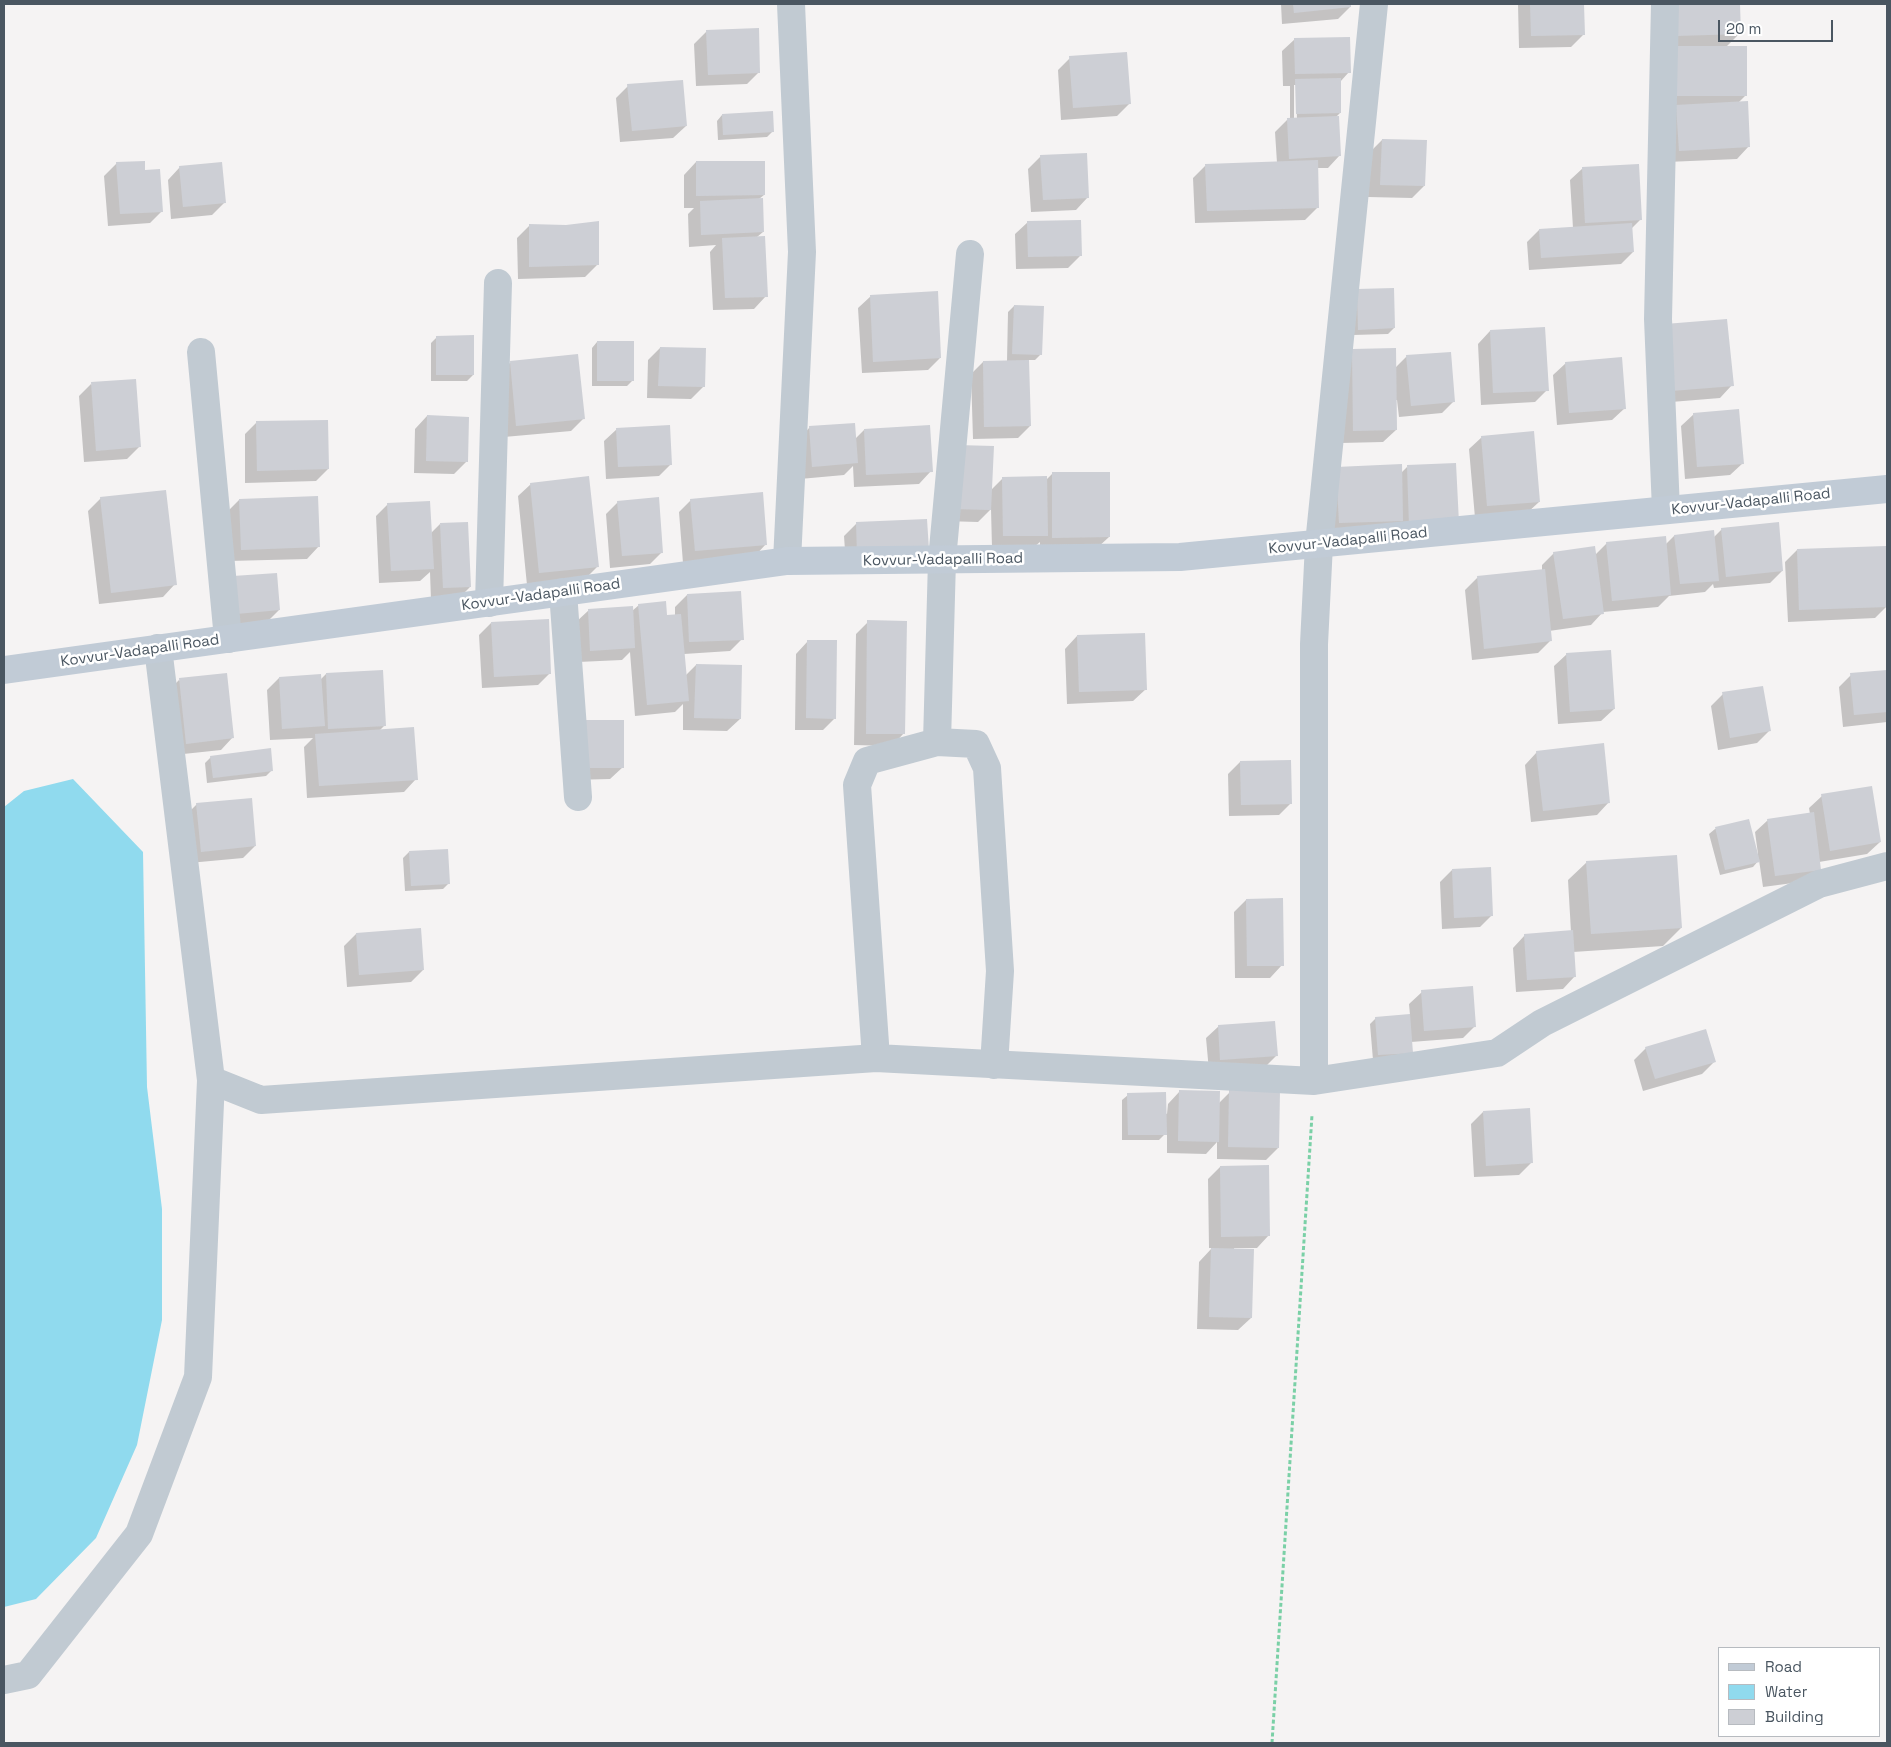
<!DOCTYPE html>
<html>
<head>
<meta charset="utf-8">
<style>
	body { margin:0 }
	#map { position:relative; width:1891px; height:1747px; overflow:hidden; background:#f5f3f3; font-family:"Space Grotesk",sans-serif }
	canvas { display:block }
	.frame { position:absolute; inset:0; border:5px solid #4a5661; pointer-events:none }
	.legend { position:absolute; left:1718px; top:1647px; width:162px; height:90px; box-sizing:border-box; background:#fff; border:1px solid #b7bbc0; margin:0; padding:6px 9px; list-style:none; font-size:15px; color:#4a5661 }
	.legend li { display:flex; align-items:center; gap:10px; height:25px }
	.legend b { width:25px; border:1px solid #b7bbc0 }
	.scale { position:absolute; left:1718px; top:20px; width:115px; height:22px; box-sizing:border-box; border:2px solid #4a5661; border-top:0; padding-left:6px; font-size:15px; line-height:18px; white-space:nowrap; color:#4a5661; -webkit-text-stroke:4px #fff; paint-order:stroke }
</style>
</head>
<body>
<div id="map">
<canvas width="1891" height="1747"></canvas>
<div class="frame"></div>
<ul class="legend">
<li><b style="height:6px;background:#c1cbd6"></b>Road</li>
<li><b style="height:14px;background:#90daee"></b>Water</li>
<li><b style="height:14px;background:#cdcfd5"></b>Building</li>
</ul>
<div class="scale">20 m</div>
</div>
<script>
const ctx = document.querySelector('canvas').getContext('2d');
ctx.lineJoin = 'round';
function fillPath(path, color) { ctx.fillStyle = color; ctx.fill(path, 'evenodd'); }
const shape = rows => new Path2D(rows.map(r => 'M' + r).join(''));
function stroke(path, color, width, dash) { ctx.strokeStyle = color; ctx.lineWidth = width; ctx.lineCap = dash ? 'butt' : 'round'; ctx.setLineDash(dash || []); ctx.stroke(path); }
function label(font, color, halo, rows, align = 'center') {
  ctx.font = font + ' "Space Grotesk",sans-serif'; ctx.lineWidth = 5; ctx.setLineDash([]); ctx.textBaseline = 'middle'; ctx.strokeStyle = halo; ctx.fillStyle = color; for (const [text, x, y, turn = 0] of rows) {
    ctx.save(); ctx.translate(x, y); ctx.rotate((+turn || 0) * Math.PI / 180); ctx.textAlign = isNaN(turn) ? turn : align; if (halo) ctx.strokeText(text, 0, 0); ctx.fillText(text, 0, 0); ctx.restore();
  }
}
fillPath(shape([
	[73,779,143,852,147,1087,162,1209,162,1320,137,1445,96,1538,36,1599,4,1607,4,807,24,791]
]), '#90daee');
fillPath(shape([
	[1281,4,1349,4,1350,7,1338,19,1282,24],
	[1518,4,1583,4,1583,35,1571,47,1519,48],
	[1661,4,1739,4,1740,33,1726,47,1746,95,1738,103,1749,146,1737,159,1667,162],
	[707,31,759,72,747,84,696,86,694,44],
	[1295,39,1349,72,1340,82,1340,113,1336,117,1340,155,1328,168,1317,168,1318,207,1305,220,1195,223,1193,178,1205,166,1277,163,1275,132,1287,120,1290,119,1290,86,1283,86,1282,51],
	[1294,85,1296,85,1297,120,1294,120],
	[1070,58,1130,103,1117,116,1061,120,1058,70],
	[628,86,686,126,673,138,620,142,616,98],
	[722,115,773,131,767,137,718,140,717,121],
	[1382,140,1424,186,1412,198,1368,197,1370,152],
	[1041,156,1088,197,1076,210,1031,212,1028,169],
	[696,162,764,195,759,199,763,232,757,237,766,296,754,309,713,310,710,252,716,245,689,247,688,214,694,208,684,208,684,175],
	[117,163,144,172,162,211,150,223,108,226,104,176],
	[180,167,225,202,212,215,171,219,168,180],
	[1583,168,1640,220,1631,229,1633,252,1621,264,1529,270,1527,242,1539,230,1573,228,1570,180],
	[1028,222,1080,256,1068,268,1016,269,1015,234],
	[530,225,597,265,585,277,518,279,517,238],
	[871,296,940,358,928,370,862,373,858,308],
	[1352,296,1394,328,1388,334,1353,335],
	[1014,306,1041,354,1035,360,1028,360,1030,426,1018,438,973,439,971,374,983,362,1007,361,1008,312],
	[1544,328,1547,390,1535,402,1481,405,1478,344,1490,331],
	[437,337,473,375,467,381,431,381,431,343],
	[1653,338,1732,385,1720,398,1659,403],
	[597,342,633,380,627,386,592,386,592,348],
	[660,348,704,386,691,399,647,398,648,360],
	[1353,350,1395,368,1407,356,1454,401,1442,413,1399,417,1397,400,1395,400,1396,430,1383,442,1341,443,1341,362],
	[511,362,583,419,571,431,504,437,498,374],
	[1566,363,1625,408,1612,420,1557,425,1553,375],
	[91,384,139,447,127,459,84,462,79,396],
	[1694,414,1743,463,1730,475,1685,479,1681,426],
	[427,416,467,461,454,474,414,473,415,429],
	[257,422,328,469,316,481,245,483,245,434],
	[810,427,855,439,864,430,931,471,919,484,854,487,853,466,844,475,800,479,798,440],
	[617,429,671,464,659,476,606,479,604,441],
	[1482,437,1539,502,1526,514,1475,518,1469,449],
	[992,447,991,490,1003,478,1046,480,1052,474,1109,537,1096,549,1040,550,1040,542,1034,547,992,548,991,509,978,522,943,521],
	[1407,467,1458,522,1327,535,1325,480,1401,473],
	[531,484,597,567,585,579,527,585,518,496],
	[101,498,175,584,163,597,99,604,88,511],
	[239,500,319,546,307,559,229,561,227,512],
	[691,500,766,544,754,557,683,563,679,512],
	[618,502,662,552,650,564,610,568,606,514],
	[388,504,431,533,440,524,470,587,458,599,431,600,430,572,420,581,379,583,376,516],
	[926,520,846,565,844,536,856,524],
	[1722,529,1782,571,1770,583,1714,588,1713,584,1705,592,1669,596,1658,607,1603,612,1591,625,1549,631,1550,641,1538,653,1472,660,1465,590,1478,577,1542,571,1542,565,1554,553,1595,555,1607,543,1666,544,1674,536,1713,538],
	[1797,550,1887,606,1875,618,1788,622,1785,562],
	[276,574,279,610,267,622,224,625],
	[687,595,742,639,730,651,684,654,685,676,696,665,740,719,727,731,683,730,683,704,675,712,635,716,630,652,622,660,578,662,576,622,589,610,632,611,639,605,666,617,675,616,675,607],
	[868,622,904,733,892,746,854,745,856,634],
	[491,623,550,673,538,685,482,688,479,635],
	[1077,636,1146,689,1133,701,1067,704,1065,649],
	[808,641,835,718,823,730,795,730,796,654],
	[1567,654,1614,709,1601,721,1558,724,1554,666],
	[1887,671,1887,722,1843,727,1839,687,1851,675],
	[326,674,384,726,379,731,416,779,404,792,307,798,304,747,313,738,270,740,267,690,279,678,320,680],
	[179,680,233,737,221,750,174,755,167,692],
	[1723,694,1769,731,1757,743,1718,750,1711,706],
	[623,721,623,767,610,779,571,780],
	[1537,752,1609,802,1597,815,1531,822,1525,765],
	[211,757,272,770,266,776,207,783,205,763],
	[1240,762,1291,803,1279,815,1229,816,1228,774],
	[1822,796,1880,842,1867,854,1819,862,1820,869,1808,881,1763,887,1759,860,1753,867,1720,875,1709,834,1715,829,1748,820,1757,854,1758,854,1755,832,1768,820,1810,814,1809,808],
	[197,804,255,846,243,858,189,863,185,816],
	[409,852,449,883,443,889,405,891,403,858],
	[1587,862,1681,928,1663,946,1573,952,1575,976,1563,989,1516,992,1513,948,1525,935,1571,932,1568,880],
	[1452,870,1492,915,1480,927,1442,929,1440,882],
	[1246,900,1282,965,1270,978,1235,978,1234,912],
	[356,934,423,970,411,982,347,987,344,946],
	[1422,992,1475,1026,1463,1038,1411,1042,1412,1052,1373,1060,1370,1024,1376,1018,1410,1015,1409,1004],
	[1219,1026,1276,1056,1264,1068,1209,1071,1206,1038],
	[1646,1048,1714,1062,1702,1074,1643,1091,1634,1060],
	[1180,1091,1219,1103,1230,1092,1278,1148,1266,1160,1217,1159,1217,1142,1206,1154,1167,1153,1167,1132,1159,1140,1122,1140,1122,1100,1128,1095,1167,1114,1168,1104],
	[1483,1112,1531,1163,1519,1175,1474,1177,1471,1124],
	[1220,1167,1269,1235,1257,1248,1234,1248,1251,1318,1238,1330,1197,1329,1199,1262,1212,1248,1209,1248,1208,1179]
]), '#0003');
fillPath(shape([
	[1293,4,1351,4,1351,7,1294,13],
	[1530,4,1584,4,1585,35,1531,36],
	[1674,4,1740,4,1741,34,1675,36],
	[759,28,760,73,708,75,706,30],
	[1350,37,1351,73,1295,74,1294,38],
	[1677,46,1747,46,1747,96,1677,96],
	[1127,52,1131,104,1073,108,1069,56],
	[1341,78,1341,113,1296,114,1295,79],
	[683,80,687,126,632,131,627,84],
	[1748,101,1750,147,1679,151,1676,105],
	[773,111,774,132,723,135,722,114],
	[1339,116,1341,156,1289,159,1287,118],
	[1382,139,1427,140,1425,186,1380,185],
	[1087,153,1089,198,1043,200,1040,155],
	[1318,160,1319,208,1207,211,1205,164],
	[145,161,145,170,160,169,163,212,120,214,116,162],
	[696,161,765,161,765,195,696,196],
	[222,162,226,203,183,207,179,166],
	[1639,164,1642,220,1585,223,1582,167],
	[763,198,764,232,701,235,700,201],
	[1081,220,1082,256,1028,257,1027,221],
	[599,221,599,265,529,267,529,224,566,225],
	[1632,223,1634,252,1541,258,1539,229],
	[765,236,768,297,725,298,722,238],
	[1394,288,1395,328,1358,330,1357,289],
	[938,291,941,358,873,362,870,295],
	[1014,305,1044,306,1042,355,1012,354],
	[1727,319,1734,386,1671,391,1665,324],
	[1545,327,1549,391,1493,393,1490,330],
	[474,335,474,375,436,375,436,336],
	[597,341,634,341,634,381,597,381],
	[660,347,706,348,705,387,658,386],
	[1396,348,1397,430,1353,431,1352,349],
	[1451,352,1455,402,1411,406,1406,355],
	[578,354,585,419,516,426,510,361],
	[1622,357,1626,409,1569,413,1565,362],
	[1029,360,1031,426,984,427,983,361],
	[136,379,141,447,96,451,91,382],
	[1739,409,1744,464,1697,467,1693,413],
	[427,415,469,417,468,462,426,461],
	[328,420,329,469,257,471,256,421],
	[855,423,858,463,812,467,809,426],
	[670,425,672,465,618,467,616,428],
	[930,425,933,472,866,475,864,429],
	[1534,431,1540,502,1487,506,1481,436],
	[957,445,994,446,991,510,954,509],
	[1456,463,1459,523,1409,525,1407,465],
	[1402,464,1403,521,1339,523,1336,467],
	[1052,472,1110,472,1110,537,1052,538],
	[589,476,599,567,539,573,530,483],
	[1047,476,1048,536,1003,536,1002,477],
	[166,490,177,585,111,593,100,497],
	[763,492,767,545,695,551,690,499],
	[318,496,320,547,241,550,239,499],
	[659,497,663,553,622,556,617,501],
	[430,501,434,569,391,571,387,503],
	[927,519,929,550,857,553,856,522],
	[468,522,471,587,443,588,440,523],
	[1779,522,1783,571,1726,577,1721,528],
	[1714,530,1719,581,1680,584,1674,535],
	[1666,536,1671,595,1612,601,1606,542],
	[1595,546,1604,614,1563,619,1553,552],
	[1886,546,1887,607,1799,610,1797,549],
	[1545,569,1552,641,1484,649,1477,576],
	[277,573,280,610,236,614,233,576],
	[741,591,744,640,689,642,687,594],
	[666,601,667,615,681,614,689,701,647,705,638,604],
	[633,606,635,648,590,651,588,609],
	[549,619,551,674,494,677,491,622],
	[867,620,907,621,905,734,866,734],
	[1145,633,1147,690,1079,692,1077,635],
	[807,640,837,640,836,719,806,718],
	[1611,650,1615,709,1570,712,1566,653],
	[696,664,742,665,741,719,694,718],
	[383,670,386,726,328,729,326,673],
	[1887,670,1887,712,1854,715,1850,673],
	[227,673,234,738,186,744,179,678],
	[321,674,325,726,282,729,279,677],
	[1763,686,1771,731,1730,738,1722,692],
	[583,720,624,720,624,768,583,768],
	[414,727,418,780,319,786,315,734],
	[1604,743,1610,803,1543,811,1536,751],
	[271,748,273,771,213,778,210,756],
	[1291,760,1292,804,1241,805,1240,761],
	[1872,786,1881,842,1830,851,1821,794],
	[252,798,256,846,201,852,196,803],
	[1814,812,1821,870,1775,876,1767,819],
	[1749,819,1760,862,1725,870,1715,827],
	[448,849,450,884,411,886,409,851],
	[1677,855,1682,928,1591,934,1586,861],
	[1491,867,1493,916,1454,918,1452,869],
	[1283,898,1284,966,1247,966,1246,899],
	[421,928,424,970,359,975,356,933],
	[1573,930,1576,977,1527,980,1524,934],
	[1473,986,1476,1027,1424,1031,1421,990],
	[1410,1014,1413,1053,1378,1055,1375,1017],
	[1275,1021,1278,1056,1220,1060,1218,1025],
	[1706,1029,1716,1062,1655,1079,1645,1047],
	[1179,1090,1220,1091,1219,1142,1178,1141],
	[1229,1090,1280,1091,1279,1148,1228,1147],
	[1166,1092,1167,1135,1128,1135,1127,1093],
	[1530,1108,1533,1163,1486,1166,1483,1111],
	[1269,1165,1270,1236,1221,1237,1220,1166],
	[1211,1248,1254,1249,1252,1318,1209,1317]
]), '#cdcfd5');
stroke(shape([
	[1272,1743,1312,1115]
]), '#7ad0a6', 3, [4, 2.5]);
stroke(shape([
	[1665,4,1658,319,1666,510],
	[201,352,228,639],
	[787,561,802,252,791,4],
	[563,592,578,797],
	[489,603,498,283],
	[937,742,976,744,987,768,1000,971,994,1065],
	[876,1058,857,785,867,761,937,742,942,560,970,254],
	[211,1080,261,1100,876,1058,1314,1081,1497,1053,1542,1023,1819,884,1887,866],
	[1314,1081,1314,644,1319,544,1374,4],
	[4,1680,28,1675,139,1534,198,1377,211,1080,158,648]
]), '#c1cad2', 28);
stroke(shape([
	[4,670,787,561,1180,557,1887,489]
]), '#c1cbd6', 28);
label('15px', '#4a5661', '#fff', [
	["Kovvur-Vadapalli Road",1751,502,-6],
	["Kovvur-Vadapalli Road",1348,541,-6],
	["Kovvur-Vadapalli Road",943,560,-1],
	["Kovvur-Vadapalli Road",541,595,-8],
	["Kovvur-Vadapalli Road",140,651,-8]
]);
</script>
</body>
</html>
